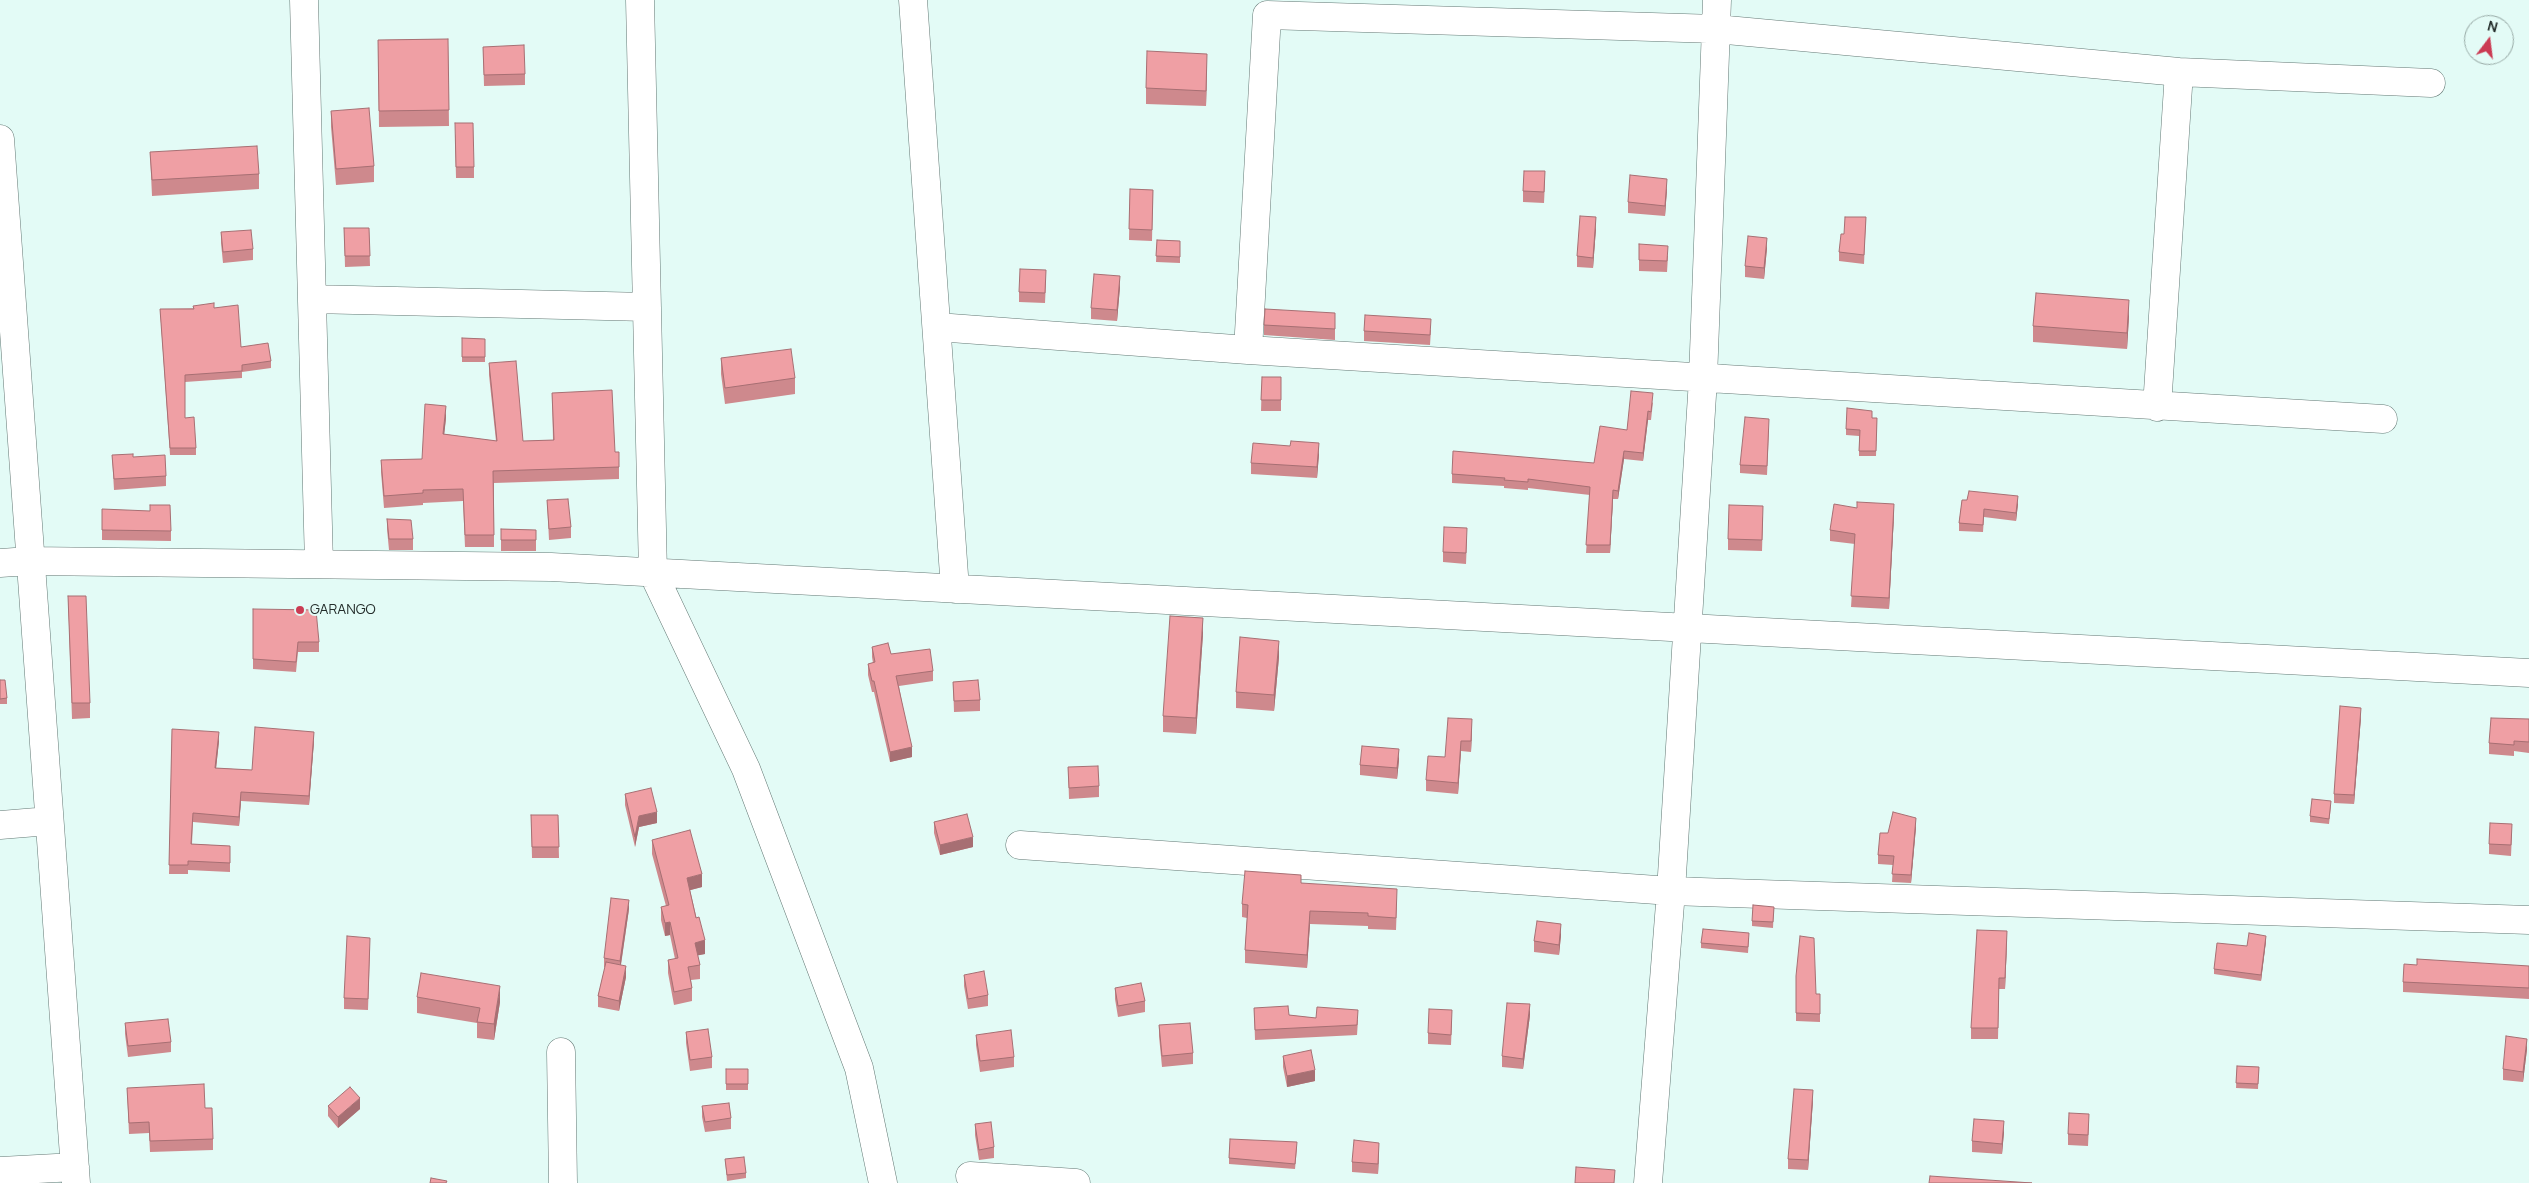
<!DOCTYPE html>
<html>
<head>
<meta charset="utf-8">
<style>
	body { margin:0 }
	#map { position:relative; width:2529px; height:1183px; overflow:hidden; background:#e3fbf6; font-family:Manrope,sans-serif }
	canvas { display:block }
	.north { position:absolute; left:2464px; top:15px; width:50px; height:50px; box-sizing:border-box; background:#e3fbf6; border:1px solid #97a9a5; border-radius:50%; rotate:15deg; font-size:14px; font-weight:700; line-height:20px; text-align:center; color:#242d2b }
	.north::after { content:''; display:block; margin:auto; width:18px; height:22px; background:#cb3b53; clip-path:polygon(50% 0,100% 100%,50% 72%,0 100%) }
</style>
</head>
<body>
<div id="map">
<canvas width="2529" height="1183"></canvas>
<div class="north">N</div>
</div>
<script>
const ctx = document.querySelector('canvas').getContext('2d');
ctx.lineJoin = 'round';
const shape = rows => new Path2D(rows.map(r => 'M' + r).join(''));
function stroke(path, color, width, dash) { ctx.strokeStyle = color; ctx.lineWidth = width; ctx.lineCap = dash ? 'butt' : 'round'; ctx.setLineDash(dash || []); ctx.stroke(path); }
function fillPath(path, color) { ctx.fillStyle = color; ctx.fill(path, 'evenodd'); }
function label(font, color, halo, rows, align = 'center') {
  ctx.font = font + ' Manrope,sans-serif'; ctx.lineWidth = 4; ctx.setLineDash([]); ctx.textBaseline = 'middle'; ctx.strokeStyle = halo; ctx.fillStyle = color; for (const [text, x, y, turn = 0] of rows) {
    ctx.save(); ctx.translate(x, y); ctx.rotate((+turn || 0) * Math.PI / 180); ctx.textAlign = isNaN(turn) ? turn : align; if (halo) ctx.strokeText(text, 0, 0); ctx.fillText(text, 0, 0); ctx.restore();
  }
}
const minor = shape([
	[304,0,319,564],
	[640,0,653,573,746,769,859,1068,883,1183],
	[913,0,955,589],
	[0,139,76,1183],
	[312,299,647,307],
	[937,327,1248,350,2383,419],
	[1248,350,1267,15,1716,29,2179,72,2431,83],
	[2157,407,2179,72],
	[0,563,29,561,551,567,2529,673],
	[0,825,49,821],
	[1020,845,1671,891,2529,920],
	[561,1052,563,1183],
	[0,1171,75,1167],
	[970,1176,1076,1183],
	[1648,1183,1671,891,1703,379,1717,0]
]);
stroke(minor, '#647975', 29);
stroke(minor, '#fff', 28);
fillPath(shape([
	[448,39,449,126,379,127,378,40],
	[483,47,525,74,525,85,484,86],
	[1207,70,1206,106,1146,104,1146,88],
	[331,111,374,166,374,182,336,185,331,127],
	[455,134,474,167,474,178,456,178],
	[150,152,259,174,259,189,152,196],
	[1545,182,1544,203,1523,202,1523,191],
	[1130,189,1153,190,1152,241,1129,240],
	[1667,189,1665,216,1628,213,1628,202],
	[1866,217,1864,264,1839,261,1839,252,1844,234],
	[344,228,369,228,370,266,345,267],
	[1596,228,1593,268,1577,267,1577,256],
	[221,232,253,249,253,260,223,263,221,243],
	[1157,240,1180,241,1180,263,1156,262],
	[1639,244,1668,256,1667,272,1639,271],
	[1767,248,1764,279,1745,277,1745,266],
	[1046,281,1045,303,1019,302,1019,292],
	[1120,287,1117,321,1091,319,1091,308],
	[214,308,241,347,271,361,271,368,242,372,242,378,185,382,185,418,196,448,196,455,170,455,160,309],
	[2129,316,2127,349,2033,342,2033,326],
	[1335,323,1335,340,1264,335,1264,325],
	[1431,330,1430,345,1364,341,1364,331],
	[462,338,485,339,485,362,462,362],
	[721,358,795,378,795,394,725,404,721,374],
	[489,363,523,441,553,440,552,393,615,452,619,452,619,479,494,483,494,547,465,547,463,501,423,503,423,505,384,508,381,472,381,460,422,459,446,418,444,434,496,441,489,375],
	[1262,377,1281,377,1281,411,1261,411],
	[1653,402,1651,420,1648,420,1643,461,1624,459,1618,499,1613,499,1610,553,1586,553,1590,495,1528,488,1528,490,1504,488,1504,486,1452,483,1452,474,1594,463,1627,430],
	[1872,418,1877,418,1876,456,1859,456,1859,436,1846,435,1846,429],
	[1769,428,1767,475,1740,473,1740,465],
	[1319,454,1317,478,1251,474,1251,463],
	[112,455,133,457,166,476,166,486,114,490],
	[547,500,571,527,571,538,549,540],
	[1962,500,2018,504,2016,521,1984,517,1983,532,1959,531,1959,523],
	[150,511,171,531,171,541,102,540,102,530],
	[1894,515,1889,609,1851,607,1855,544,1830,541,1830,530],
	[1763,517,1762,551,1728,550,1728,539],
	[387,519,413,539,413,550,389,550,387,529],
	[501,529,536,530,536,551,501,551],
	[1467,539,1466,564,1443,562,1443,552],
	[68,596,90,703,90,718,72,719],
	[253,609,319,642,319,652,298,652,296,672,253,669],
	[1203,634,1196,734,1163,732,1163,716],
	[872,647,933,671,933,681,899,686,912,757,890,762,874,692,872,692,868,675,868,664,873,663,872,657],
	[1279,657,1274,711,1236,708,1236,692],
	[0,680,7,698,7,704,0,704],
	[953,682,980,700,980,711,954,712],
	[2361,717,2354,804,2334,803,2334,794],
	[2529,719,2529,753,2514,751,2514,756,2489,754,2489,743],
	[172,729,219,741,216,768,252,770,314,741,309,805,241,801,239,826,193,822,192,844,230,846,230,872,188,870,188,874,169,874],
	[1472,730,1471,752,1461,751,1458,794,1426,791,1426,780,1445,757],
	[1399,760,1397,779,1360,775,1360,765],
	[1068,767,1099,786,1099,797,1069,799],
	[625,794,657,823,639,827,635,847,625,805],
	[2331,806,2329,824,2310,822,2310,816],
	[531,815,558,815,559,858,532,858],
	[934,822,973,847,940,855,934,833],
	[1916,827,1911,883,1892,882,1893,865,1878,864,1878,855,1888,833],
	[2512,834,2511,856,2489,854,2489,844],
	[652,840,702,887,690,890,705,954,697,955,700,965,700,979,691,980,692,988,692,1001,674,1005,668,973,668,960,675,959,670,935,665,936,661,920,661,907,666,906,652,854],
	[1301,883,1397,902,1396,930,1368,929,1368,926,1310,924,1307,968,1245,963,1245,950,1247,918,1242,917,1242,904],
	[1774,907,1773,928,1752,926,1752,921],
	[629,909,621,965,626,977,619,1011,598,1007,598,996,605,967,604,967,604,958],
	[1561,935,1559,955,1534,952,1534,941],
	[1749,938,1748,953,1701,948,1701,943],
	[2266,941,2261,981,2214,974,2214,969,2247,946],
	[2007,942,2005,989,1999,989,1998,1039,1971,1039,1971,1028],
	[370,948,368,1010,344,1009,344,998],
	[2417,965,2529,966,2529,999,2403,992,2403,982],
	[964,975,988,995,988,1006,968,1009,964,986],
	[1796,976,1816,994,1820,994,1820,1022,1796,1021],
	[1115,988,1145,1001,1145,1012,1118,1017,1115,999],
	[417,997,500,1002,494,1040,477,1038,477,1023,417,1013],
	[1254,1008,1289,1015,1316,1018,1358,1020,1357,1035,1255,1040],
	[1530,1015,1523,1069,1502,1067,1502,1056],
	[1452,1021,1451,1045,1428,1044,1428,1033],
	[125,1023,171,1042,171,1052,128,1057,125,1034],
	[1159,1025,1193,1053,1193,1064,1162,1067,1159,1036],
	[686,1032,712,1057,712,1068,690,1071,686,1043],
	[976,1035,1014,1057,1014,1067,980,1072,976,1045],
	[2527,1049,2523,1082,2503,1080,2503,1069],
	[1283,1056,1315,1081,1287,1087,1283,1067],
	[2237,1066,2259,1067,2258,1089,2236,1088],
	[726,1069,748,1069,748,1090,726,1090],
	[127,1088,205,1108,213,1139,213,1150,150,1152,149,1133,129,1134],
	[1813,1100,1808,1170,1788,1169,1788,1159],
	[328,1106,360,1109,338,1128,328,1116],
	[702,1106,731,1118,731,1129,705,1132,702,1117],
	[975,1124,994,1147,994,1158,979,1160,975,1135],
	[2089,1124,2088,1146,2068,1145,2068,1134],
	[2004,1132,2002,1154,1972,1152,1972,1141],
	[1297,1148,1295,1169,1229,1164,1229,1158],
	[1379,1153,1378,1174,1352,1172,1352,1162],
	[725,1159,746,1173,746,1178,727,1181]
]), '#ce898d');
fillPath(shape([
	[1207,54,1207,70,1206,106,1206,91],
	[1667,179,1667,189,1665,216,1665,206],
	[1596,217,1596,228,1593,268,1593,258],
	[1767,238,1767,248,1764,279,1764,268],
	[1120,276,1120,287,1117,321,1117,310],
	[2129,300,2129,316,2127,349,2127,333],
	[446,406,446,418,443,446,443,434],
	[1648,411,1648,420,1643,461,1643,453],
	[1319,443,1319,454,1317,478,1317,467],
	[1624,451,1624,459,1618,499,1618,491],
	[1613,490,1613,499,1610,553,1610,545],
	[2018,496,2018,504,2016,521,2016,513],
	[1894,504,1894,515,1889,609,1889,598],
	[1203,618,1203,634,1196,734,1196,718],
	[1279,641,1279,657,1274,711,1274,695],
	[2361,708,2361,717,2354,804,2354,795],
	[1472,719,1472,730,1471,752,1471,741],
	[219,732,219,741,215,778,215,768],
	[314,732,314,741,309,805,309,796],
	[1461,741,1461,751,1458,794,1458,783],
	[912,747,912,757,890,762,890,752],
	[1399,749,1399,760,1397,779,1397,768],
	[241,792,241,801,239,826,239,817],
	[657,812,657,823,639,827,635,847,635,837,639,816],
	[1916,818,1916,827,1911,883,1911,875],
	[973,837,973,847,940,855,940,845],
	[702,874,702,887,687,891,687,878],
	[629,900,629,909,620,970,620,961],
	[1310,911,1310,924,1307,968,1307,955],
	[670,922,670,935,665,936,665,923],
	[1561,924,1561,935,1559,955,1559,945],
	[2007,931,2007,942,2005,989,2005,978],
	[2266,936,2266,941,2261,981,2261,975],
	[705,940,705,954,695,956,695,943],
	[626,966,626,977,619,1011,619,1001],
	[500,986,500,1002,494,1040,494,1024],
	[1530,1004,1530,1015,1523,1069,1523,1059],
	[2527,1039,2527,1049,2523,1082,2523,1072],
	[1315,1070,1315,1081,1287,1087,1287,1076],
	[1813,1090,1813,1100,1808,1170,1808,1160],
	[360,1098,360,1109,338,1128,338,1117],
	[2004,1121,2004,1132,2002,1154,2002,1144],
	[1379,1143,1379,1153,1378,1174,1378,1164]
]), '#a76f73');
const building = shape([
	[448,39,449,110,379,111,378,40,448,39],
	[524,45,525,74,484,75,483,47,524,45],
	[1147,51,1207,54,1206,91,1146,88,1147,51],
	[369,108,374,166,336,169,331,111,369,108],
	[455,123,473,123,474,167,456,167,455,123],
	[257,146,259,174,152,180,150,152,257,146],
	[1524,171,1545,171,1544,192,1523,191,1524,171],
	[1630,175,1667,179,1665,206,1628,202,1630,175],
	[1130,189,1153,190,1152,230,1129,229,1130,189],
	[1580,216,1596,217,1593,258,1577,256,1580,216],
	[1845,217,1866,217,1864,255,1839,252,1841,234,1844,234,1845,217],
	[344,228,369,228,370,256,345,256,344,228],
	[251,230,253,249,223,252,221,232,251,230],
	[1748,236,1767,238,1764,268,1745,266,1748,236],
	[1157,240,1180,241,1180,257,1156,256,1157,240],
	[1639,244,1668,246,1667,261,1639,260,1639,244],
	[1020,269,1046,270,1045,293,1019,292,1020,269],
	[1094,274,1120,276,1117,310,1091,308,1094,274],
	[2036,293,2129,300,2127,333,2033,326,2036,293],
	[214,303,214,308,238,305,241,347,268,343,271,361,242,365,242,371,185,375,185,418,194,417,196,448,170,448,160,309,194,309,193,306,214,303],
	[1265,309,1335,313,1335,329,1264,325,1265,309],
	[1365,315,1431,319,1430,335,1364,331,1365,315],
	[462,338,485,339,485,357,462,357,462,338],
	[791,349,795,378,725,388,721,358,791,349],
	[516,361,523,441,554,440,552,393,612,390,615,452,619,452,619,467,493,471,494,535,465,535,463,489,423,490,423,493,384,496,381,460,422,459,425,404,446,406,443,434,497,441,489,363,516,361],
	[1262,377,1281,377,1281,400,1261,400,1262,377],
	[1631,391,1653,393,1651,412,1648,411,1643,453,1624,451,1618,491,1613,490,1610,545,1586,545,1590,487,1528,479,1528,482,1504,480,1505,478,1452,474,1453,451,1594,463,1600,426,1627,430,1631,391],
	[1847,408,1872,411,1872,418,1877,418,1876,451,1859,451,1860,430,1846,429,1847,408],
	[1745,417,1769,419,1767,466,1740,465,1745,417],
	[1291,441,1319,443,1317,467,1251,463,1253,443,1290,446,1291,441],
	[133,454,133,457,165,455,166,476,114,479,112,455,133,454],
	[1969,491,2018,496,2016,513,1984,509,1983,525,1959,523,1962,500,1967,500,1969,491],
	[568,499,571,527,549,529,547,500,568,499],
	[1857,502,1894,504,1889,598,1851,596,1855,534,1830,530,1834,504,1857,508,1857,502],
	[150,505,170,505,171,531,102,530,102,509,150,511,150,505],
	[1729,505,1763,506,1762,540,1728,539,1729,505],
	[387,519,411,520,413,539,389,539,387,519],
	[1444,527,1467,528,1466,553,1443,552,1444,527],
	[501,529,536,530,536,540,501,540,501,529],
	[68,596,86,596,90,703,72,703,68,596],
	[253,609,316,610,319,642,298,642,296,662,253,659,253,609],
	[1170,616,1203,618,1196,718,1163,716,1170,616],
	[1240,637,1279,641,1274,695,1236,692,1240,637],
	[888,643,891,654,930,649,933,671,896,676,912,747,890,752,874,681,872,681,868,664,875,662,872,647,888,643],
	[0,680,5,680,7,698,0,699,0,680],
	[978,680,980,700,954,701,953,682,978,680],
	[2340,706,2361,708,2354,795,2334,794,2340,706],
	[1448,718,1472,719,1471,741,1461,741,1458,783,1426,780,1428,756,1445,757,1448,718],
	[2491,718,2529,719,2529,742,2514,741,2514,745,2489,743,2491,718],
	[255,727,314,732,309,796,241,792,239,817,193,813,191,844,230,846,230,863,188,861,188,865,169,865,172,729,219,732,215,768,252,770,255,727],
	[1362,746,1399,749,1397,768,1360,765,1362,746],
	[1098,766,1099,786,1069,788,1068,767,1098,766],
	[651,788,657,812,639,816,635,837,625,794,651,788],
	[2312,799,2331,801,2329,819,2310,816,2312,799],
	[1893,812,1916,818,1911,875,1892,874,1894,856,1878,855,1880,833,1888,833,1893,812],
	[967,814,973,837,940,845,934,822,967,814],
	[531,815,558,815,559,847,532,847,531,815],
	[2490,823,2512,824,2511,845,2489,844,2490,823],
	[690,830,702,874,687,878,696,918,699,917,705,940,695,943,700,965,688,967,692,988,674,992,668,960,678,958,670,922,665,923,661,907,669,905,652,840,690,830],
	[1245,871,1301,875,1301,883,1397,889,1396,918,1368,916,1368,913,1310,911,1307,955,1245,950,1248,905,1242,904,1245,871],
	[611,898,629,900,620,961,604,958,611,898],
	[1753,905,1774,907,1773,922,1752,921,1753,905],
	[1537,921,1561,924,1559,945,1534,941,1537,921],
	[1703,929,1749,933,1748,947,1701,943,1703,929],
	[1977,930,2007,931,2005,978,1999,978,1998,1028,1971,1028,1977,930],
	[2249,933,2266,936,2261,975,2214,969,2217,943,2247,946,2249,933],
	[347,936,370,938,368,999,344,998,347,936],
	[1800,936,1814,938,1816,994,1820,994,1820,1014,1796,1013,1796,976,1800,936],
	[2417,959,2529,966,2529,988,2403,982,2404,964,2417,965,2417,959],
	[606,962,626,966,619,1001,598,996,606,962],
	[984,971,988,995,968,999,964,975,984,971],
	[421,973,500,986,494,1024,477,1022,480,1008,417,997,421,973],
	[1141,983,1145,1001,1118,1006,1115,988,1141,983],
	[1507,1003,1530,1004,1523,1059,1502,1056,1507,1003],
	[1288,1006,1289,1015,1316,1018,1317,1007,1358,1010,1357,1025,1255,1030,1254,1008,1288,1006],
	[1429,1009,1452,1010,1451,1035,1428,1033,1429,1009],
	[168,1019,171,1042,128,1046,125,1023,168,1019],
	[1190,1023,1193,1053,1162,1056,1159,1025,1190,1023],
	[708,1029,712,1057,690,1060,686,1032,708,1029],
	[1011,1030,1014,1057,980,1061,976,1035,1011,1030],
	[2506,1036,2527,1039,2523,1072,2503,1069,2506,1036],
	[1311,1050,1315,1070,1287,1076,1283,1056,1311,1050],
	[2237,1066,2259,1067,2258,1084,2236,1083,2237,1066],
	[726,1069,748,1069,748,1084,726,1084,726,1069],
	[204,1084,205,1108,212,1108,213,1139,150,1141,149,1122,129,1123,127,1088,204,1084],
	[350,1087,360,1098,338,1117,328,1106,350,1087],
	[1794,1089,1813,1090,1808,1160,1788,1159,1794,1089],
	[729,1103,731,1118,705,1122,702,1106,729,1103],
	[2069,1113,2089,1114,2088,1135,2068,1134,2069,1113],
	[1974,1119,2004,1121,2002,1144,1972,1141,1974,1119],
	[991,1122,994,1147,979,1150,975,1124,991,1122],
	[1230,1139,1297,1142,1295,1164,1229,1158,1230,1139],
	[1354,1140,1379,1143,1378,1164,1352,1162,1354,1140],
	[744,1157,746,1173,727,1175,725,1159,744,1157],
	[1576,1167,1615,1170,1614,1183,1575,1183,1576,1167],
	[1930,1176,2032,1183,1929,1183,1930,1176],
	[431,1178,447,1181,446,1183,430,1183,431,1178]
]);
fillPath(building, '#ef9fa4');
stroke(building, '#a76f73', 1);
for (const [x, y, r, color] of [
	[300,610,5,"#cb3b53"]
]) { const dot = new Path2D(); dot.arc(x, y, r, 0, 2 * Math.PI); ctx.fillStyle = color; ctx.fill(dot); stroke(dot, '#e3fbf6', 2); }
label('14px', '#242d2b', '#e3fbf6', [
	["GARANGO",310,610]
], 'left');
</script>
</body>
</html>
